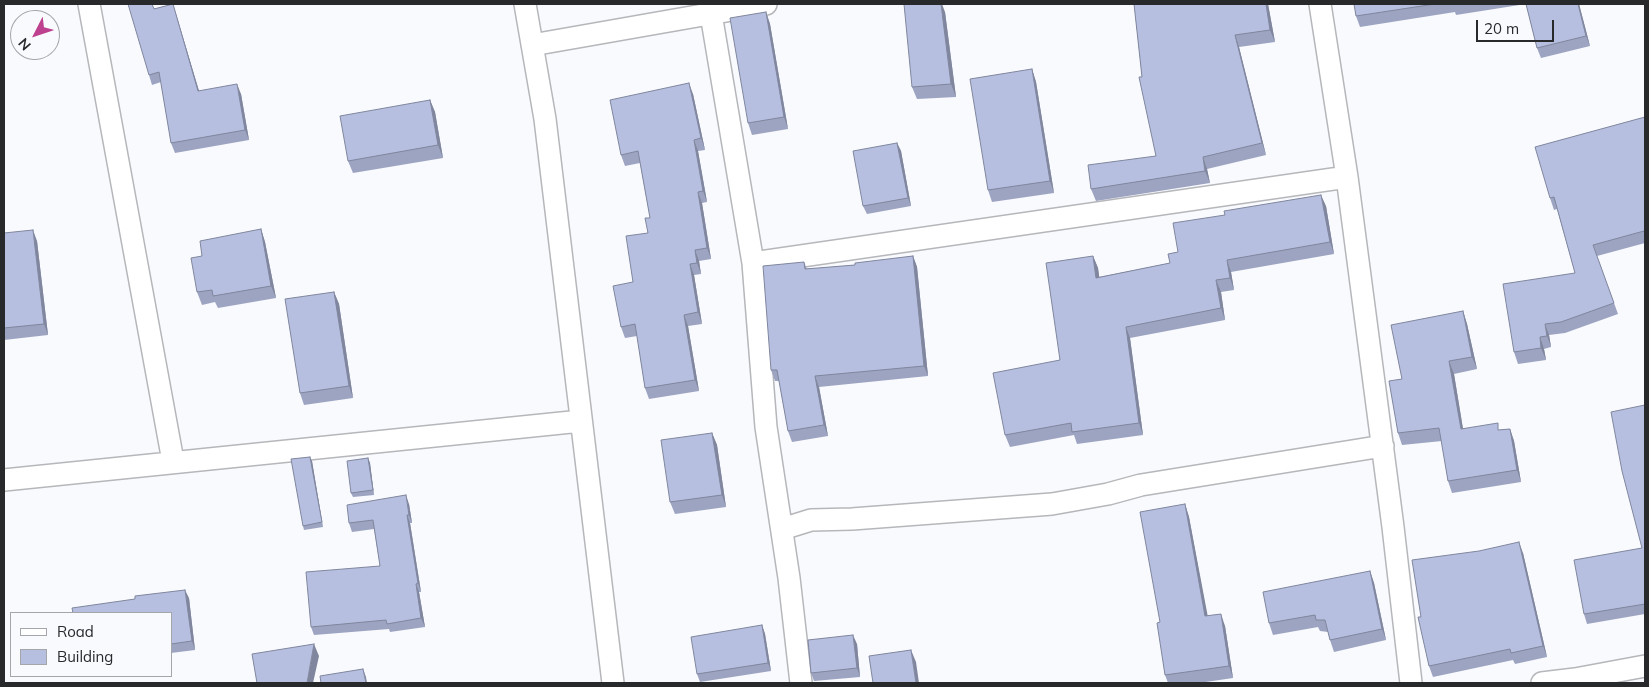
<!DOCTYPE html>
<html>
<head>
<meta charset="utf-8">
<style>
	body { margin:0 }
	#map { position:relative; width:1649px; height:687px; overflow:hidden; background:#f9fafe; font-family:Mulish,sans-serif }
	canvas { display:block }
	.frame { position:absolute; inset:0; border:5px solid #28292a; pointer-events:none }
	.legend { position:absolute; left:10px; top:612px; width:162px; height:65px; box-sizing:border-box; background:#f9fafe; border:1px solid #a5a6a9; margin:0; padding:6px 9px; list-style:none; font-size:15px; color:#28292a }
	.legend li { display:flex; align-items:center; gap:10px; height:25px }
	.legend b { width:25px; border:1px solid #a5a6a9 }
	.north { position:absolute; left:10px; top:10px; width:50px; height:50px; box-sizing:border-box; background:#f9fafe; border:1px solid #a5a6a9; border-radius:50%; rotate:229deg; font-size:14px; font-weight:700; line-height:20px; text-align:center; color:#28292a }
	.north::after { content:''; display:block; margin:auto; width:18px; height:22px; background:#be4190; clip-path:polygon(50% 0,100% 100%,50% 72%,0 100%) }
	.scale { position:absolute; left:1476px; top:20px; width:78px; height:22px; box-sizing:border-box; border:2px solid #28292a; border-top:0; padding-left:6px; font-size:15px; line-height:18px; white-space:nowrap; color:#28292a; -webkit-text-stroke:4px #f9fafe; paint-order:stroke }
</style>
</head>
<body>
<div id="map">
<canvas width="1649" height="687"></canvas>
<div class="frame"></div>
<ul class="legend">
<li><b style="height:6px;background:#fff"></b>Road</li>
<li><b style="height:14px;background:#b6bfe0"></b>Building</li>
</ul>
<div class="north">N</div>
<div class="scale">20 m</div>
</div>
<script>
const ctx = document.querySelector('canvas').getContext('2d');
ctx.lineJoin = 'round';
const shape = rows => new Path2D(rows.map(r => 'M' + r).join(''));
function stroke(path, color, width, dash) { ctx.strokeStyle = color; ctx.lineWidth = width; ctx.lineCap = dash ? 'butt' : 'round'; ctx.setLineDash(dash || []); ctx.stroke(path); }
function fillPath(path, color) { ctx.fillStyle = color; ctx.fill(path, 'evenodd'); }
const street = shape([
	[89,4,173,461],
	[525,4,545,119,613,683],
	[1320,4,1347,177,1393,527,1411,683],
	[711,14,753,263,766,427,789,578,801,683],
	[532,45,766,4],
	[753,263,1347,177],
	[4,480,581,421],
	[782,529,811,520,852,519,1052,504,1108,494,1141,485,1383,446],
	[1542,683,1575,679],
	[1576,683,1575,679,1645,666]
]);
stroke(street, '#b6b7ba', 24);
stroke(street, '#fff', 21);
fillPath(shape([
	[173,4,199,91,241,94,249,140,175,153,171,143,161,82,152,85,149,75,154,9],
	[1134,4,1268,4,1275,42,1239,47,1266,155,1207,169,1210,183,1096,201,1091,189,1156,156,1142,77],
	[1354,4,1579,4,1590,46,1541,58,1537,48,1526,4,1456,15,1455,12,1360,27,1356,16],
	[766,12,770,24,788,129,752,135,748,123],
	[945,12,956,97,917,99,912,87],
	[1032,69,1036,82,1054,193,992,202,988,190],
	[693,94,705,150,698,151,707,202,702,203,711,259,699,261,701,274,694,275,702,324,688,326,699,391,649,399,645,388,637,336,625,338,621,327,633,282,648,233,650,218,640,163,625,166,621,155],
	[430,100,435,112,443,158,353,173,348,161],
	[1645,117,1645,243,1597,256,1618,314,1565,333,1549,335,1551,347,1544,349,1546,360,1518,364,1514,352,1575,273,1557,209,1554,210,1550,198],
	[897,143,901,151,911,206,867,214,863,206],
	[1326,206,1334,254,1231,272,1234,290,1221,292,1225,320,1130,338,1143,435,1077,444,1074,435,1010,447,1005,435,1060,360,1093,256,1098,268,1099,277,1170,263,1178,252,1225,215],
	[261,229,265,242,276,298,218,308,215,302,202,305,197,292,202,256],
	[4,233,37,241,48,335,4,340],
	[913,256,917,267,928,376,819,387,828,436,792,442,788,431,779,381,775,381,771,370,804,262,807,269,855,265],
	[334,292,339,304,353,398,304,405,300,393],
	[1463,311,1467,324,1477,369,1454,374,1463,429,1500,430,1510,429,1514,441,1521,482,1452,493,1448,481,1442,441,1402,445,1398,433,1402,379],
	[1645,405,1645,614,1587,624,1584,614,1642,548],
	[712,433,717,445,726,507,675,514,670,502],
	[368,458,370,463,374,495,353,497,351,493],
	[312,461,323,527,304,530,303,526],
	[409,504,412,523,410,523,421,592,419,592,425,627,390,632,389,629,314,635,311,627,380,566,374,529,352,532,349,523],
	[1185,504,1189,517,1207,616,1225,626,1233,678,1199,683,1168,683,1165,675,1160,622],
	[1523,553,1547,657,1515,664,1513,660,1433,677,1429,666,1421,617],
	[1370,571,1374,583,1386,640,1334,652,1330,640,1328,632,1320,631,1318,627,1273,635,1269,623],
	[189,598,195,650,171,653,171,613],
	[762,625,765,634,771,671,700,682,697,674],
	[857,644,860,677,814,681,811,673]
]), '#9da4c1');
fillPath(shape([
	[173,4,176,14,202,101,198,91],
	[941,4,942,4,945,12,956,97,951,84],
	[1266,4,1268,4,1275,42,1270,30],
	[1578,4,1579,4,1590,46,1586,36],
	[766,12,770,24,788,129,784,117],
	[1235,35,1239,47,1266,155,1262,143],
	[1032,69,1036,82,1054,193,1050,181],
	[689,83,693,94,705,150,701,138],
	[237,84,241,94,249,140,245,130],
	[430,100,435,112,443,158,438,145],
	[694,140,698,151,707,202,703,191],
	[897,143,901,151,911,206,908,198],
	[1203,157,1207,169,1210,183,1205,171],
	[698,192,702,203,711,259,707,248],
	[1321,195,1326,206,1334,254,1330,242],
	[261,229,265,242,276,298,271,286],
	[33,230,37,241,48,335,44,324],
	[695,250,699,261,701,274,697,263],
	[913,256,917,267,928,376,924,366],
	[1093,256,1098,268,1101,289,1096,278],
	[1227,260,1231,272,1234,290,1230,278],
	[690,264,694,275,702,324,698,312],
	[1216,280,1221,292,1225,320,1221,308],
	[334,292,339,304,353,398,349,386],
	[1463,311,1467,324,1477,369,1472,357],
	[684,315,688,326,699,391,695,380],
	[1545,324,1549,335,1551,347,1547,336],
	[1126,327,1130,338,1143,435,1139,423],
	[1540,337,1544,349,1546,360,1541,348],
	[1449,361,1454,374,1465,441,1461,429],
	[815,376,819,387,828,436,824,425],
	[1510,429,1514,441,1521,482,1517,470],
	[712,433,717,445,726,507,722,495],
	[310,457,312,461,323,527,322,522],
	[368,458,370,463,374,495,373,490],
	[406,495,409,504,412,523,409,515],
	[1185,504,1189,517,1210,628,1205,616],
	[407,515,410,523,421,592,418,583],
	[1519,542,1523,553,1547,657,1543,646],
	[1370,571,1374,583,1386,640,1382,629],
	[416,584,419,592,425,627,421,618],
	[185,590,189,598,195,650,192,641],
	[1221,614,1225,626,1233,678,1229,666],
	[762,625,765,634,771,671,768,663],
	[853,635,857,644,860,677,857,668],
	[314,644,319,656,313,683,307,683],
	[911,650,916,662,919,683,916,683],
	[363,669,366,677,367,683,366,683]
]), '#7f869d');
const building = shape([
	[128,4,152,4,154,9,173,4,198,91,237,84,245,130,171,143,159,72,149,75,128,4],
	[904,4,941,4,951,84,912,87,904,4],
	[1134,4,1266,4,1270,30,1235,35,1262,143,1203,157,1205,171,1091,189,1088,165,1156,156,1139,77,1142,77,1134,4],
	[1354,4,1435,4,1356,16,1354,4],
	[1526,4,1578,4,1586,36,1537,48,1526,4],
	[766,12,784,117,748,123,730,18,766,12],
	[1032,69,1050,181,988,190,970,79,1032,69],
	[689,83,701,138,694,140,703,191,698,192,707,248,695,250,697,263,690,264,698,312,684,315,695,380,645,388,635,324,621,327,613,286,633,282,626,236,648,233,645,218,650,218,638,151,621,155,610,100,689,83],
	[430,100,438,145,348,161,340,116,430,100],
	[1645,117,1645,235,1644,231,1593,245,1614,303,1561,322,1545,324,1547,336,1540,337,1541,348,1514,352,1503,284,1575,273,1554,197,1550,198,1535,147,1645,117],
	[897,143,908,198,863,206,853,151,897,143],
	[1321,195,1330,242,1227,260,1230,278,1216,280,1221,308,1126,327,1139,423,1072,432,1071,423,1005,435,993,373,1060,360,1046,263,1093,256,1096,278,1170,263,1168,254,1178,252,1173,223,1225,215,1224,211,1321,195],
	[261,229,271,286,213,296,212,290,197,292,191,258,202,256,200,241,261,229],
	[33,230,44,324,4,328,4,233,33,230],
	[913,256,924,366,815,376,824,425,788,431,777,370,771,370,763,266,804,262,805,269,855,265,855,263,913,256],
	[334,292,349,386,300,393,285,299,334,292],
	[1463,311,1472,357,1449,361,1461,429,1498,423,1498,430,1510,429,1517,470,1448,481,1439,428,1398,433,1389,381,1402,379,1391,325,1463,311],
	[1645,405,1645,604,1584,614,1574,560,1642,548,1622,471,1611,412,1645,405],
	[712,433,722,495,670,502,661,440,712,433],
	[310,457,322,522,303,526,291,459,310,457],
	[368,458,373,490,351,493,347,461,368,458],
	[406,495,409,515,407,515,418,583,416,584,421,618,387,624,386,620,311,627,306,572,380,566,373,520,349,523,347,505,406,495],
	[1185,504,1205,616,1221,614,1229,666,1165,675,1157,623,1160,622,1140,512,1185,504],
	[1519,542,1543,646,1511,653,1510,649,1429,666,1418,617,1421,617,1412,560,1479,551,1519,542],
	[1370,571,1382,629,1330,640,1325,620,1316,620,1315,615,1269,623,1263,592,1370,571],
	[185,590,192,641,171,644,171,613,73,613,72,608,135,599,135,596,185,590],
	[762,625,768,663,697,674,691,637,762,625],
	[853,635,857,668,811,673,808,640,853,635],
	[314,644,307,683,257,683,252,654,314,644],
	[911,650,916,683,873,683,869,656,911,650],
	[363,669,366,683,321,683,320,676,363,669]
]);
fillPath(building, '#b6bfe0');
stroke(building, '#7f869d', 1);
</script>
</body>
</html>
